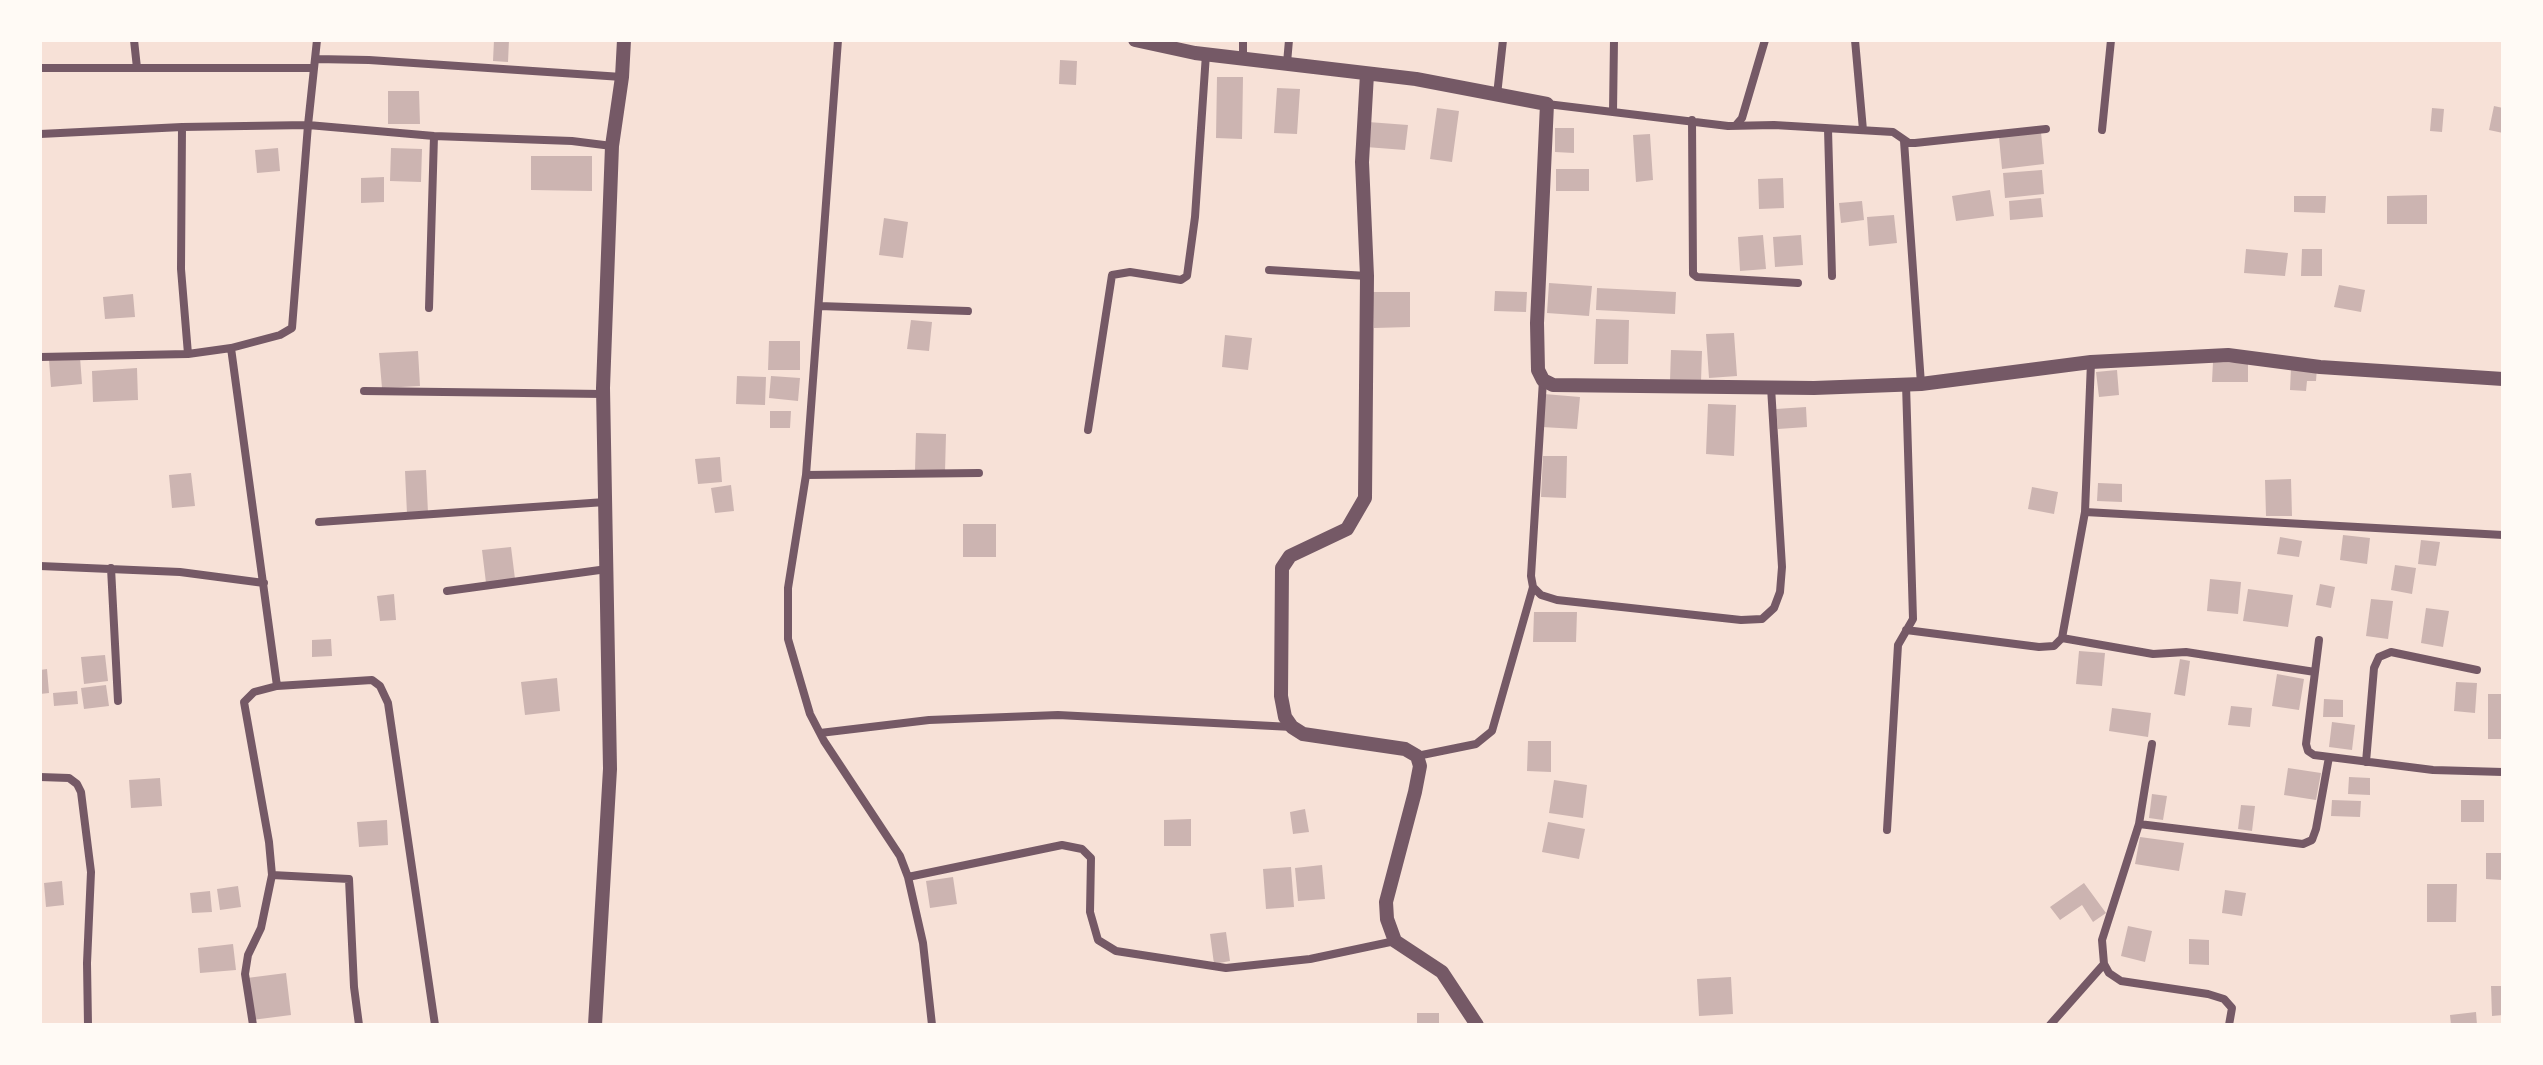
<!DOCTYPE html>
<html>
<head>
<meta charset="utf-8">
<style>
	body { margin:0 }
	#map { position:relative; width:2543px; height:1065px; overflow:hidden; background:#f7e1d7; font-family:Mulish,sans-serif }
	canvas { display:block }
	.frame { position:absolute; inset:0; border:42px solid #fffaf5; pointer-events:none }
</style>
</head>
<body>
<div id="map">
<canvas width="2543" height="1065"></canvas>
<div class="frame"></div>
</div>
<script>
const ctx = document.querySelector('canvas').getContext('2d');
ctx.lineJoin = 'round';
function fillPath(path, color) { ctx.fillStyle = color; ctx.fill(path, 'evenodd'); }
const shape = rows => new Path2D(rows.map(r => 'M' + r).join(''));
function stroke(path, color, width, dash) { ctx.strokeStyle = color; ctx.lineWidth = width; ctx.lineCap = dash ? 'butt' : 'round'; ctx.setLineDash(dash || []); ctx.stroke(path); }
fillPath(shape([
	[494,40,509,40,508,62,493,61],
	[1060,60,1077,61,1076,85,1059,84],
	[1217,77,1243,77,1242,139,1216,138],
	[1277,88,1300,89,1297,134,1274,133],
	[388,91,419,91,420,124,388,124],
	[2494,106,2503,108,2503,133,2489,130],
	[1437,108,1459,111,1452,162,1430,159],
	[2432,108,2444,109,2442,132,2430,131],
	[1368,122,1408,125,1405,150,1366,147],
	[1555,128,1574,128,1574,153,1555,152],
	[2041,132,2044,164,2002,169,1999,137],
	[1650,134,1653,180,1636,182,1633,135],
	[278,148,280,171,257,173,255,150],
	[391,148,422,149,421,182,390,181],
	[531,156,592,156,592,191,531,190],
	[1556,169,1589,169,1589,191,1556,191],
	[2042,170,2044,194,2005,198,2003,173],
	[384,177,384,202,361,203,361,178],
	[1783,178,1784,208,1759,209,1758,179],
	[1990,190,1994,216,1956,221,1952,196],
	[2427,195,2427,224,2387,224,2387,196],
	[2294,196,2326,196,2325,213,2294,212],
	[2041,198,2043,217,2010,220,2009,201],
	[1862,201,1864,220,1841,223,1839,203],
	[1894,215,1897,243,1869,246,1867,217],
	[884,218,908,222,903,258,879,255],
	[1763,235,1766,269,1740,271,1738,237],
	[1801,235,1803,265,1775,267,1773,237],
	[2246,249,2288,253,2285,276,2244,273],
	[2302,249,2322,249,2322,276,2301,276],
	[1549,283,1592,286,1589,316,1547,313],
	[2339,285,2365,290,2361,312,2334,307],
	[1597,288,1676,292,1675,314,1596,310],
	[1495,291,1527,292,1526,312,1494,311],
	[1373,292,1410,292,1410,327,1374,328],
	[133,294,135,317,105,319,103,297],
	[1596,319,1629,320,1628,364,1594,364],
	[911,320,932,322,929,351,907,349],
	[1734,333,1737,376,1709,378,1706,334],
	[1225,335,1252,338,1248,370,1222,367],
	[769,341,800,341,800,370,768,370],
	[1671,350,1702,351,1701,382,1670,381],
	[418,351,420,386,382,388,379,353],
	[80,357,82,384,51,387,49,360],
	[2213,362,2248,363,2248,382,2212,382],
	[137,368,138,400,93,402,92,371],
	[2291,368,2317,368,2316,381,2307,381,2306,391,2290,390],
	[2117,370,2119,395,2099,397,2096,372],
	[737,376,766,377,765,405,736,404],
	[771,376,800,378,798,401,769,398],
	[1544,394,1580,397,1577,429,1542,427],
	[1708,404,1736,405,1734,456,1706,454],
	[1806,407,1807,427,1778,429,1776,409],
	[770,411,791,411,790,428,770,428],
	[916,433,946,434,945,472,915,471],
	[1543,456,1567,456,1566,498,1541,497],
	[720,457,722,482,698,484,695,459],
	[426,470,428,513,407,514,405,471],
	[191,473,195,506,172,508,169,475],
	[2291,479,2292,516,2266,516,2265,480],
	[2098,483,2122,484,2122,502,2097,501],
	[731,485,734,511,715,513,711,488],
	[2032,487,2058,492,2054,514,2028,509],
	[963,524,996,524,996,557,963,557],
	[2343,535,2370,538,2367,564,2340,560],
	[2280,537,2302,541,2299,557,2277,554],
	[2421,540,2440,542,2436,566,2418,564],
	[511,547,515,579,486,583,482,550],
	[2395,565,2416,568,2412,594,2391,590],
	[2210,579,2241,582,2238,614,2207,611],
	[2320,584,2335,587,2331,608,2316,605],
	[2248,589,2293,595,2288,627,2243,621],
	[394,594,396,620,380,621,377,596],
	[2371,599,2393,601,2388,639,2366,636],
	[2426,608,2449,611,2443,647,2421,643],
	[1534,612,1577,612,1576,642,1533,642],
	[331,639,332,656,312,657,312,640],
	[2079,651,2105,653,2102,686,2076,684],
	[105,655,108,681,84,684,81,657],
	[2180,659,2190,661,2185,696,2174,694],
	[47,669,49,693,40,694,40,670],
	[2277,674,2304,679,2299,710,2272,706],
	[557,678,560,711,525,715,521,682],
	[2456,682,2477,683,2475,713,2454,711],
	[106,685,109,706,84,709,81,688],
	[77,691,78,704,54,706,53,693],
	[2488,694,2503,694,2503,739,2488,739],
	[2324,699,2343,700,2343,717,2323,717],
	[2231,706,2252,708,2250,727,2228,725],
	[2112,708,2151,713,2148,737,2109,731],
	[2332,722,2355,725,2352,750,2329,747],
	[1528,741,1551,741,1551,772,1527,771],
	[2288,768,2321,773,2316,800,2284,795],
	[2349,777,2370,778,2370,795,2348,794],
	[160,778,162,806,131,808,129,780],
	[1554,780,1587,785,1583,818,1549,813],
	[2152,794,2167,796,2163,820,2149,818],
	[2332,800,2361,801,2360,817,2331,816],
	[2461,800,2484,800,2484,822,2461,822],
	[2241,805,2255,806,2252,831,2238,829],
	[1305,809,1309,832,1293,834,1290,812],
	[1191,819,1191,846,1164,846,1164,820],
	[387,820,388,845,359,847,357,822],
	[1548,822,1585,829,1579,859,1542,852],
	[2140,837,2184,843,2179,871,2135,864],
	[2486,853,2503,853,2503,880,2486,879],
	[1322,865,1325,899,1298,901,1295,868],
	[1291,867,1294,907,1266,909,1263,869],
	[953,877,957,904,930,908,926,881],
	[62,881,64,905,46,907,44,883],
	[2084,883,2106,913,2093,922,2082,905,2060,920,2050,907],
	[2427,884,2457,884,2456,922,2427,922],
	[238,886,241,907,220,910,217,889],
	[2225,890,2246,893,2242,916,2222,913],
	[210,891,212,912,192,913,190,893],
	[2128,926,2152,931,2145,962,2121,956],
	[1226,932,1230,961,1214,964,1210,934],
	[2189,939,2209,940,2209,965,2189,964],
	[233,944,236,970,200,973,198,948],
	[286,973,291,1015,252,1020,247,978],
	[1731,977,1733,1014,1699,1016,1697,979],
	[2491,986,2503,986,2503,1015,2492,1016],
	[2476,1012,2477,1025,2451,1025,2450,1015],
	[1417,1013,1439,1013,1439,1025,1417,1025]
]), '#ccb4b1');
stroke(shape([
	[134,40,137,68],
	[838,40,806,475,788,588,788,639,810,714,824,741,900,856,908,877,923,943,932,1025],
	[1243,40,1243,58],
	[1855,40,1863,130],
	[315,59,369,60,622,77],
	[1287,63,1289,40],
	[40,68,314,68],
	[1497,95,1503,40],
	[1547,104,1728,126,1774,125,1893,132,1909,143,1915,143,2046,129],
	[1613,112,1614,40],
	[1692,120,1693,274,1697,277,1798,283],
	[1736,125,1742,118,1765,40],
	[182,127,181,269,188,354,231,348,277,686],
	[1828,129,1832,276],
	[2102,130,2111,40],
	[40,134,182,127,308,125,317,40],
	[1904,141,1921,384],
	[1269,270,1367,276],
	[819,306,968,311],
	[429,308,434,136],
	[231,348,280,335,292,328,308,125,434,136,572,141,612,146],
	[40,357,188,354],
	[1543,380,1531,576,1533,587,1541,595,1557,600,1741,620,1762,619,1774,608,1780,592,1782,567,1771,387],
	[364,391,603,394],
	[1088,430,1112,275,1130,272,1181,280,1187,276,1195,217,1206,54],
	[806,475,979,473],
	[2085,512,2503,535],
	[319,522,605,502],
	[40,566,180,572,264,583],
	[111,568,118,701],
	[447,591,607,569],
	[1906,630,2039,647,2054,646,2062,638,2085,512,2091,362],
	[2062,638,2153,654,2186,652,2315,672],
	[2319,640,2306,744,2308,751,2314,755,2433,770,2503,772],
	[820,733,929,720,1058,715,1292,727],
	[2152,744,2139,824,2102,940,2104,964,2109,973,2121,981,2208,994,2224,999,2232,1008,2229,1025],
	[1417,756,1476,744,1492,731,1533,587],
	[2366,762,2374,668,2379,657,2391,652,2477,670],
	[40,777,69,778,77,784,81,792,91,872,87,963,88,1025],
	[2139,824,2303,844,2312,840,2316,829,2329,757],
	[1887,830,1898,645,1913,619,1906,384],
	[272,875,349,879,354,987,359,1025],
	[908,877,1062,845,1082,849,1091,858,1090,912,1098,940,1116,951,1226,968,1310,959,1395,941],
	[253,1025,245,974,248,955,261,928,272,875,269,842,244,702,254,692,277,686,372,680,380,686,388,703,435,1025],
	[2050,1025,2104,964]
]), '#755966', 8);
stroke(shape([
	[1135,40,1195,53,1416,79,1547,104,1537,323,1538,370,1543,380,1553,385,1814,388,1921,384,2091,362,2228,355,2320,367,2503,379],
	[1367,74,1362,162,1367,276,1365,498,1347,529,1290,556,1282,568,1281,696,1285,717,1292,727,1303,734,1405,749,1417,756,1420,766,1415,792,1386,902,1387,919,1395,941,1442,972,1477,1025],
	[595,1025,610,769,603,388,612,146,622,77,624,40]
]), '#755966', 14);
</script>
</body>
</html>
